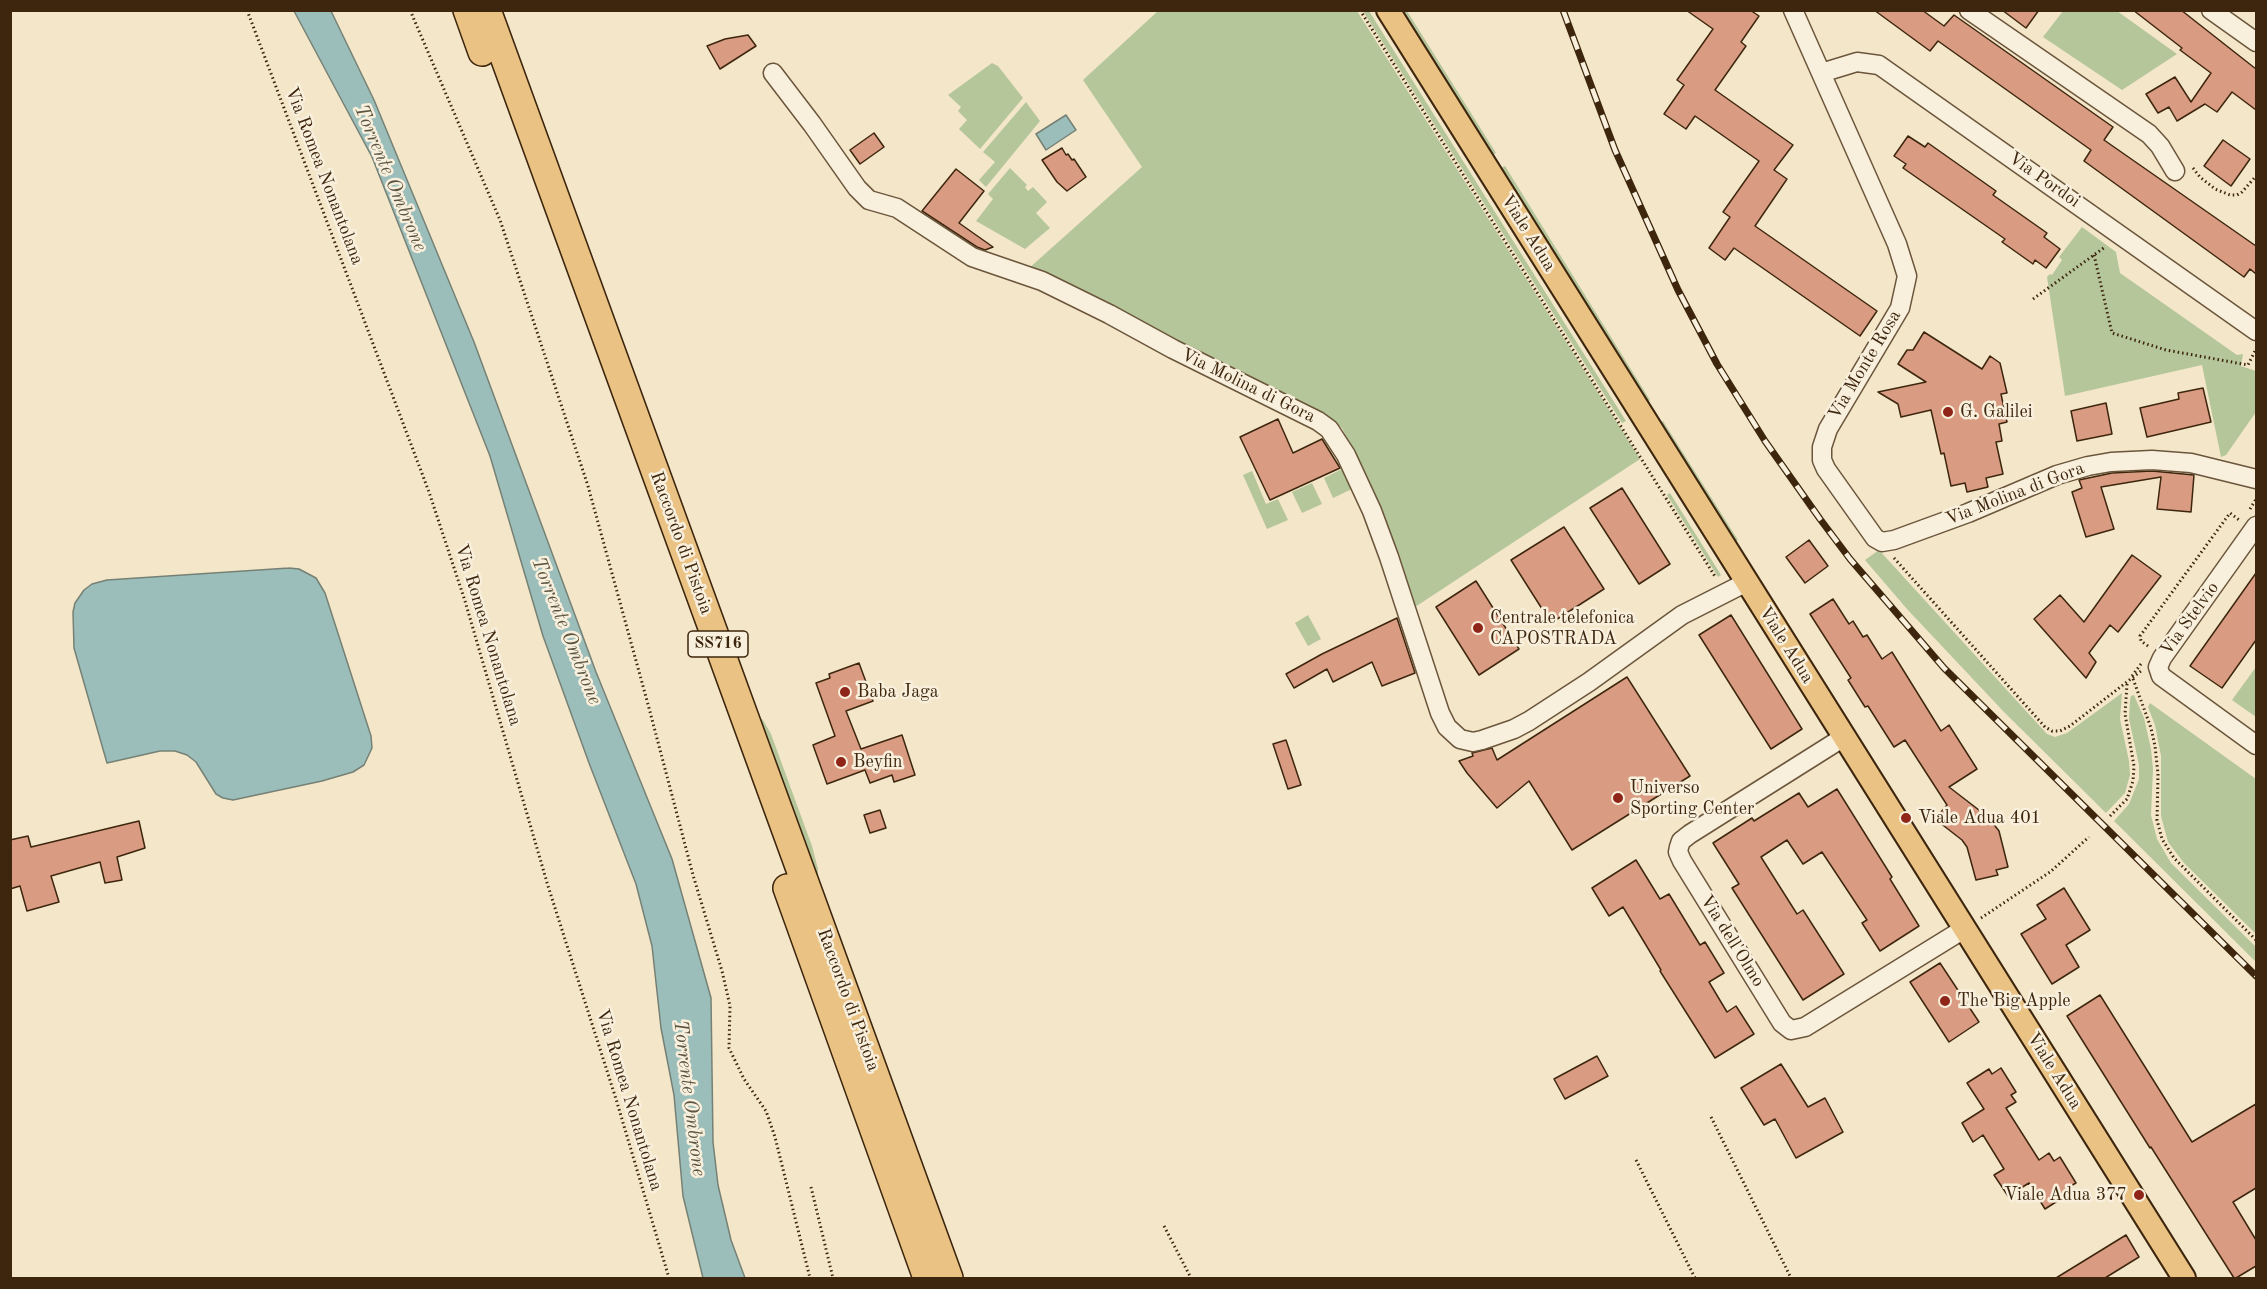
<!DOCTYPE html>
<html>
<head>
<meta charset="utf-8">
<style>
	body { margin:0 }
	#map { position:relative; width:2267px; height:1289px; overflow:hidden; background:#f4e6c9; font-family:"Old Standard TT",serif }
	canvas { display:block }
	.frame { position:absolute; inset:0; border:12px solid #3d260d; pointer-events:none }
</style>
</head>
<body>
<div id="map">
<canvas width="2267" height="1289"></canvas>
<div class="frame"></div>
</div>
<script>
const ctx = document.querySelector('canvas').getContext('2d');
ctx.lineJoin = 'round';
function fillPath(path, color) { ctx.fillStyle = color; ctx.fill(path, 'evenodd'); }
const shape = rows => new Path2D(rows.map(r => 'M' + r).join(''));
function stroke(path, color, width, dash) { ctx.strokeStyle = color; ctx.lineWidth = width; ctx.lineCap = dash ? 'butt' : 'round'; ctx.setLineDash(dash || []); ctx.stroke(path); }
function label(font, color, halo, rows, align = 'center') {
  ctx.font = font + ' "Old Standard TT",serif'; ctx.lineWidth = 5; ctx.setLineDash([]); ctx.textBaseline = 'middle'; ctx.strokeStyle = halo; ctx.fillStyle = color; for (const [text, x, y, turn = 0] of rows) {
    ctx.save(); ctx.translate(x, y); ctx.rotate((+turn || 0) * Math.PI / 180); ctx.textAlign = isNaN(turn) ? turn : align; if (halo) ctx.strokeText(text, 0, 0); ctx.fillText(text, 0, 0); ctx.restore();
  }
}
fillPath(shape([
	[1158,11,1357,11,1640,459,1412,609,1378,507,1342,428,1271,387,1027,270,1142,167,1083,80],
	[1363,11,1369,11,1626,421,1622,423],
	[1400,11,1407,11,1496,153,1491,156],
	[2063,11,2117,11,2177,54,2122,90,2043,37],
	[992,63,998,66,1023,98,980,149,959,129,967,120,958,111,961,107,948,95],
	[1026,102,1040,121,986,187,979,180,995,162,983,152],
	[1505,166,1650,400,1646,403,1500,168],
	[1010,168,1027,185,1025,187,1028,191,1033,187,1047,202,1036,213,1050,228,1025,249,976,221,993,199,988,194],
	[2082,227,2116,252,2120,273,2237,355,2243,354,2241,366,2256,371,2256,412,2226,455,2221,457,2202,365,2065,396,2047,277,2050,274,2052,275,2062,260,2059,257],
	[1663,421,1738,540,1733,543,1658,424],
	[1344,468,1354,488,1333,498,1324,478],
	[1252,471,1266,504,1278,499,1288,520,1267,529,1243,475],
	[1312,483,1322,504,1302,513,1292,492],
	[1670,493,1721,575,1718,577,1667,495],
	[1879,550,2047,734,2055,737,2067,733,2122,693,2120,719,2129,761,2130,775,2125,793,2106,813,2004,712,1907,609,1865,560],
	[1308,615,1321,639,1308,646,1295,623],
	[2256,667,2256,717,2232,700],
	[2134,695,2144,718,2151,749,2153,769,2151,815,2157,839,2171,863,2256,947,2256,962,2114,821,2129,804,2139,779,2139,765,2129,719,2130,700,2131,696],
	[2150,703,2256,779,2256,934,2184,863,2168,842,2161,816,2161,756,2155,725,2148,707],
	[756,714,763,720,771,734,812,846,818,869,818,886]
]), '#b5c69b');
const water = shape([
	[294,11,331,11,374,100,474,342,596,672,672,859,711,998,713,1142,718,1185,731,1240,745,1278,703,1278,683,1196,674,1095,661,1028,652,946,636,884,589,763,543,636,490,456,372,157,294,11],
	[1066,115,1076,130,1046,150,1036,134,1066,115],
	[289,568,299,569,316,578,325,593,371,736,372,748,364,765,353,772,322,781,233,800,223,798,216,794,196,762,187,755,175,751,160,751,107,763,74,648,73,612,75,603,84,590,92,584,107,580,289,568]
]);
fillPath(water, '#9cbebb');
stroke(water, '#768175', 1.5);
const building = shape([
	[1686,10,1750,10,1759,16,1741,42,1746,46,1715,90,1793,145,1774,170,1787,179,1755,226,1877,311,1860,336,1734,248,1725,260,1709,248,1730,217,1723,212,1759,161,1695,116,1686,129,1664,114,1684,85,1677,80,1713,29,1686,10],
	[1874,10,1922,10,1944,26,1954,15,2113,127,2104,140,2256,246,2256,274,2250,269,2244,277,2084,161,2091,150,1938,41,1930,51,1874,10],
	[2002,10,2039,10,2026,28,2002,10],
	[2133,10,2181,10,2256,69,2256,110,2232,92,2217,112,2205,104,2177,121,2169,107,2158,113,2146,94,2175,77,2191,102,2211,73,2180,50,2182,48,2133,10],
	[748,35,756,46,720,69,707,46,725,39,748,35],
	[874,133,884,147,860,164,850,150,874,133],
	[1908,136,1925,147,1928,143,1996,191,1993,195,2047,233,2044,237,2060,249,2046,268,2035,260,2033,264,2002,242,2005,239,1903,168,1906,164,1894,156,1908,136],
	[2223,140,2250,159,2231,186,2204,166,2223,140],
	[1062,148,1066,155,1068,154,1072,160,1074,159,1086,177,1067,191,1057,182,1042,160,1062,148],
	[956,169,984,191,959,223,993,247,985,250,977,247,922,211,956,169],
	[1924,332,1982,369,1990,356,2000,363,2007,393,2001,394,2007,422,1999,424,2002,441,1996,442,2003,474,1986,478,1988,487,1967,492,1965,483,1951,486,1944,453,1941,454,1931,410,1901,417,1898,404,1878,392,1926,382,1898,364,1907,350,1913,350,1924,332],
	[2203,388,2211,422,2147,437,2140,408,2179,399,2178,393,2203,388],
	[2106,403,2112,434,2077,441,2071,411,2106,403],
	[1278,419,1293,453,1322,439,1340,468,1270,500,1240,437,1278,419],
	[2152,471,2194,475,2191,512,2157,509,2161,477,2101,487,2114,529,2086,537,2072,492,2082,488,2079,480,2112,473,2152,471],
	[1622,488,1670,564,1639,584,1590,508,1622,488],
	[1564,527,1604,589,1551,623,1511,560,1564,527],
	[1809,540,1828,566,1805,583,1786,557,1809,540],
	[2132,555,2161,576,2118,632,2110,625,2089,653,2096,662,2086,678,2034,619,2060,595,2084,622,2132,555],
	[2256,573,2256,640,2222,688,2190,666,2256,573],
	[1476,581,1519,649,1479,675,1436,607,1476,581],
	[1833,599,1849,624,1853,621,1863,637,1867,635,1882,659,1892,652,1941,731,1949,725,1977,769,1949,787,1988,817,1999,831,2008,867,1996,870,1998,875,1976,880,1967,847,1962,840,1935,819,1947,805,1905,740,1894,747,1868,706,1865,707,1848,680,1851,678,1810,614,1833,599],
	[1731,615,1802,729,1771,749,1699,635,1731,615],
	[1397,618,1415,673,1382,686,1372,662,1333,682,1327,669,1294,688,1286,674,1322,654,1397,618],
	[859,663,873,701,846,711,861,749,902,735,915,775,894,782,892,775,870,783,865,770,827,784,813,745,835,736,816,683,830,678,829,674,859,663],
	[1627,677,1690,776,1572,850,1529,781,1497,808,1467,773,1459,761,1473,756,1472,753,1492,748,1497,760,1627,677],
	[1286,740,1301,785,1288,789,1273,744,1286,740],
	[1837,789,1892,877,1890,879,1919,926,1880,951,1862,923,1867,920,1822,852,1803,864,1787,840,1761,857,1797,914,1803,910,1844,974,1803,1000,1732,888,1739,884,1713,843,1752,818,1754,821,1799,793,1808,807,1837,789],
	[880,810,886,828,870,833,864,815,880,810],
	[139,821,145,848,117,857,122,880,105,883,100,862,51,876,59,902,27,911,20,886,10,889,10,840,28,836,31,847,139,821],
	[1636,860,1660,899,1669,894,1700,945,1705,942,1724,973,1709,982,1727,1012,1736,1006,1754,1034,1715,1058,1660,971,1661,970,1623,907,1609,916,1592,888,1636,860],
	[2064,888,2090,930,2066,945,2079,967,2052,984,2021,934,2046,919,2037,905,2064,888],
	[1940,963,1979,1022,1949,1042,1910,982,1940,963],
	[2100,995,2192,1142,2256,1104,2256,1188,2233,1202,2256,1240,2256,1266,2236,1278,2234,1278,2151,1147,2150,1148,2067,1016,2100,995],
	[1597,1056,1608,1076,1565,1099,1554,1079,1597,1056],
	[1781,1064,1808,1107,1825,1098,1843,1132,1796,1158,1775,1119,1764,1125,1741,1088,1781,1064],
	[2001,1068,2016,1092,2011,1095,2016,1102,2006,1108,2039,1160,2049,1153,2054,1161,2060,1157,2076,1183,2067,1188,2070,1193,2045,1209,2029,1183,2008,1196,1994,1175,2004,1169,1983,1135,1973,1142,1962,1123,1984,1109,1967,1083,1989,1069,1992,1074,2001,1068],
	[2126,1235,2139,1257,2105,1278,2056,1278,2126,1235]
]);
fillPath(building, '#d99c83');
stroke(building, '#3d260d', 1.5);
const minor = shape([
	[1793,10,1897,244,1907,276,1900,308,1828,429,1822,447,1822,460,1826,469,1875,538,1882,542,1894,540,1968,513,2057,475,2088,466,2111,462,2152,460,2191,463,2256,479],
	[1969,10,2149,134,2160,146,2175,171],
	[2211,10,2256,42],
	[773,73,812,124,857,188,869,200,897,208,972,257,1042,281,1109,314,1173,349,1318,421,1329,429,1346,455,1372,511,1389,557,1440,713,1447,727,1460,739,1473,742,1482,740,1514,729,1529,721,1589,682,1682,615,1747,582],
	[1821,73,1857,62,1879,65,2256,331],
	[2256,526,2162,658,2158,667,2161,676,2256,745],
	[1844,737,1690,834,1681,841,1679,847,1678,852,1682,861,1782,1023,1791,1030,1805,1027,1964,929]
]);
const major = shape([
	[1388,10,2184,1278]
]);
const highway = shape([
	[467,10,482,52],
	[487,10,949,1278],
	[787,888,927,1278]
]);
stroke(minor, '#6b563c', 21);
stroke(major, '#3d260d', 26);
stroke(highway, '#3d260d', 30);
stroke(shape([
	[247,10,429,492,465,601,548,886,616,1099,669,1278],
	[410,10,500,220,588,486,649,708,693,875,722,971,730,1006,729,1048,744,1079,766,1111,775,1137,810,1278],
	[1360,10,1716,578],
	[2193,168,2200,177,2215,189,2230,195,2237,195,2242,192,2256,176],
	[2094,255,2112,333,2166,350,2248,365,2256,349],
	[2033,299,2105,247],
	[2250,509,2256,499],
	[1894,558,2045,727,2052,731,2060,731,2070,726,2141,671],
	[2148,646,2141,641,2140,636,2230,513,2239,520],
	[2141,664,2132,676,2151,728,2155,746,2158,774,2157,820,2162,839,2174,858,2256,940],
	[2110,816,2127,799,2133,781,2134,766,2125,714,2127,684],
	[1981,918,2050,872,2089,837],
	[1711,1117,1791,1278],
	[1636,1160,1695,1278],
	[811,1187,833,1278],
	[1164,1226,1191,1278]
]), '#3d260d', 3, [1.5, 3]);
stroke(minor, '#f8efdc', 18);
stroke(major, '#eac384', 22);
stroke(highway, '#eac384', 27);
const rail = shape([
	[1563,10,1615,150,1678,290,1717,364,1765,441,1820,519,1850,559,1944,668,2256,976]
]);
stroke(rail, '#3d260d', 7);
stroke(rail, '#f8efdc', 4.5, [14]);
for (const [x, y, r, color] of [
	[1948,412,6,"#8f2418"],
	[1478,628,6,"#8f2418"],
	[845,692,6,"#8f2418"],
	[841,762,6,"#8f2418"],
	[1618,798,6,"#8f2418"],
	[1906,818,6,"#8f2418"],
	[1945,1001,6,"#8f2418"],
	[2139,1195,6,"#8f2418"]
]) { const dot = new Path2D(); dot.arc(x, y, r, 0, 2 * Math.PI); ctx.fillStyle = color; ctx.fill(dot); stroke(dot, '#f8efdc', 2); }
for (const [x, y, w] of [
	[718,644,60]
]) { const box = new Path2D(); box.roundRect(x - w / 2, y - 13, w, 26, 4.5); ctx.fillStyle = '#f8efdc'; ctx.fill(box); stroke(box, '#3d260d', 1.5); }
label('bold 16px', '#3d260d', null, [
	["SS716",718,644]
]);
label('18px', '#3d260d', '#f8efdc', [
	["Via Romea Nonantolana",324,176,69],
	["Via Pordoi",2044,180,35],
	["Viale Adua",1528,233,58],
	["Via Monte Rosa",1865,365,-59],
	["Via Molina di Gora",1248,386,26],
	["Via Molina di Gora",2015,494,-21],
	["Raccordo di Pistoia",681,543,70],
	["Via Stelvio",2190,619,-54],
	["Via Romea Nonantolana",488,635,73],
	["Viale Adua",1786,645,58],
	["Via dell'Olmo",1732,941,58],
	["Raccordo di Pistoia",848,1000,70],
	["Viale Adua",2054,1071,58],
	["Via Romea Nonantolana",629,1100,73]
]);
label('18px', '#3d260d', '#f8efdc', [
	["G. Galilei",1960,412],
	["Centrale telefonica",1490,618],
	["CAPOSTRADA",1490,639],
	["Baba Jaga",857,692],
	["Beyfin",853,762],
	["Universo",1630,788],
	["Sporting Center",1630,809],
	["Viale Adua 401",1918,818],
	["The Big Apple",1957,1001],
	["Viale Adua 377",2127,1195,"right"]
], 'left');
label('italic 20px', '#5a5441', '#f8efdc', [
	["Torrente Ombrone",390,178,67],
	["Torrente Ombrone",566,631,68],
	["Torrente Ombrone",689,1098,83]
]);
</script>
</body>
</html>
